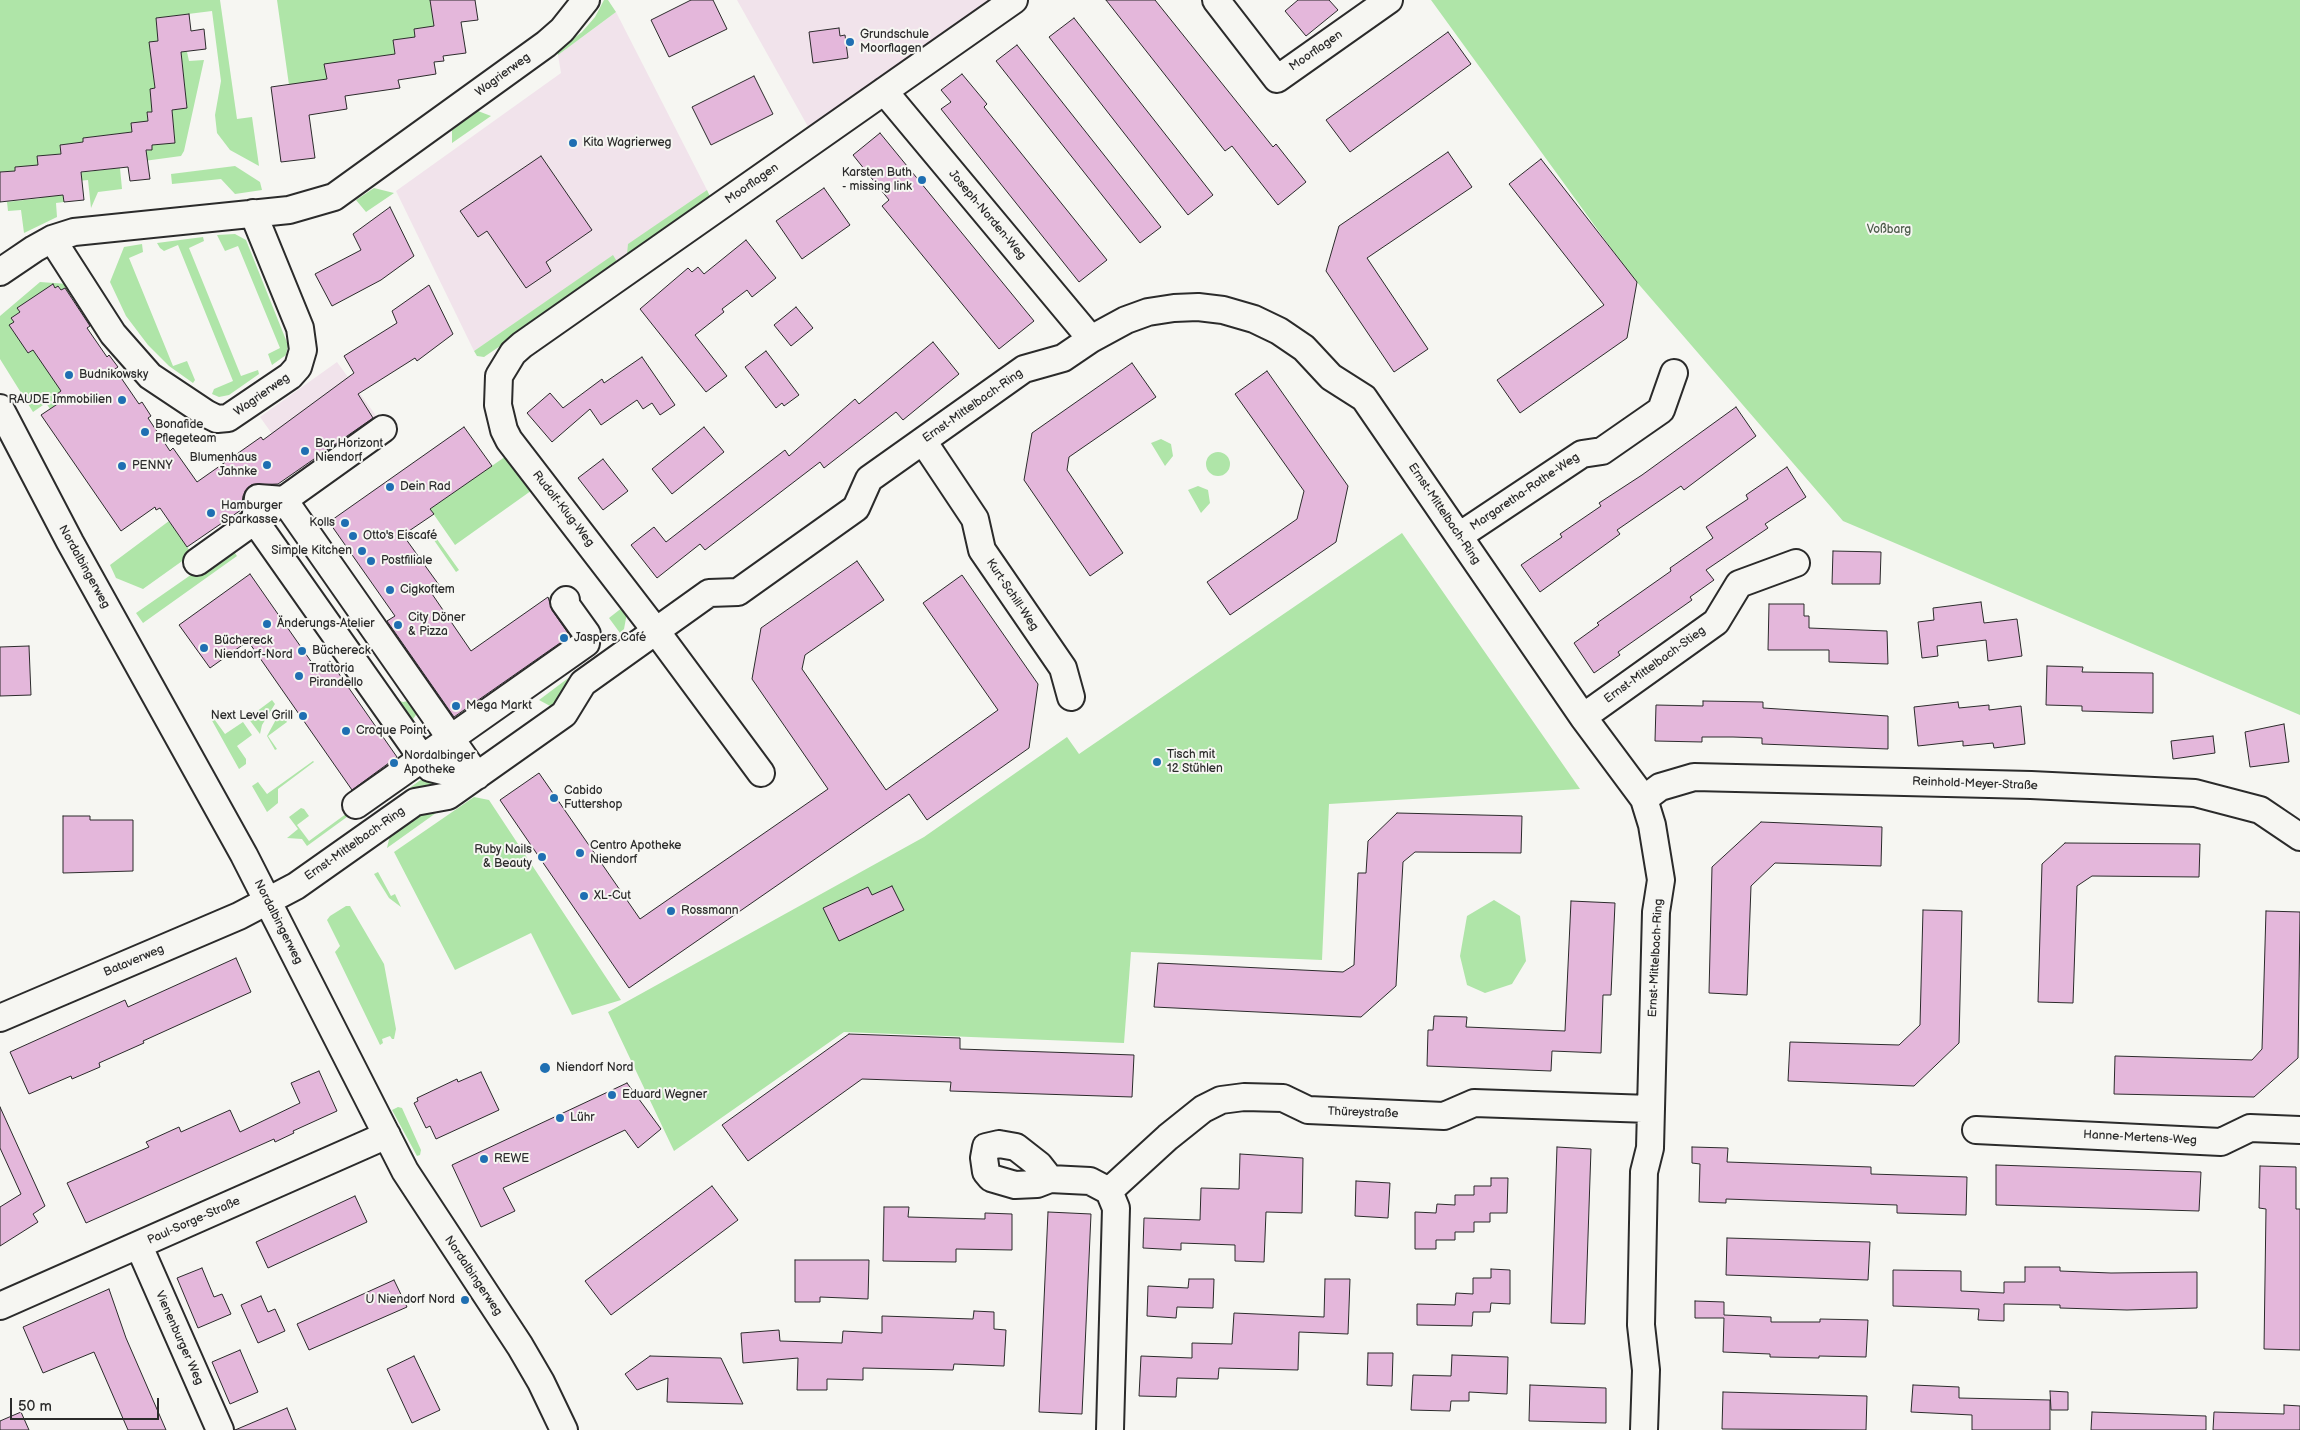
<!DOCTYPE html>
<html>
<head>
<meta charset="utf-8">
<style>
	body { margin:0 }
	#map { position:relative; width:2300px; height:1430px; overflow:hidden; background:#f6f6f2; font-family:"Balsamiq Sans",sans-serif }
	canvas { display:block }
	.scale { position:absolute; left:10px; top:1398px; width:149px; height:22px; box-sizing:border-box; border:2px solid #2b2b2b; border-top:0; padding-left:6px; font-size:15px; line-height:18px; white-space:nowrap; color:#2b2b2b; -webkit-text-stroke:4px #f6f6f2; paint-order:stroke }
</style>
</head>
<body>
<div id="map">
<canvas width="2300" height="1430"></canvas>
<div class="scale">50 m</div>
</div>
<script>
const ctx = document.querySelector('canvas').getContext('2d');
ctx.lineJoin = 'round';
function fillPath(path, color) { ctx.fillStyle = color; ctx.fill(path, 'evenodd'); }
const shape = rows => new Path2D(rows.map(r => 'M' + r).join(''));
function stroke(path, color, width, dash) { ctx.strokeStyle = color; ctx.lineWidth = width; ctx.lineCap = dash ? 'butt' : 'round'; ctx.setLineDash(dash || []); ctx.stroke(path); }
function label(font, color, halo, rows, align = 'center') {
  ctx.font = font + ' "Balsamiq Sans",sans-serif'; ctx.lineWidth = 4; ctx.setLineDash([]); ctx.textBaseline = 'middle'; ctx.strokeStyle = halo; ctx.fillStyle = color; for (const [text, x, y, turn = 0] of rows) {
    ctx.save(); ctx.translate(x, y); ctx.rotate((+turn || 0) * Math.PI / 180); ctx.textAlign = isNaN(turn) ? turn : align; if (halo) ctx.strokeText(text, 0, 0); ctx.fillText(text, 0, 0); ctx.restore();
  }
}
fillPath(shape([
	[737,0,998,0,811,132],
	[616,12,707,190,629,244,627,254,616,261,612,256,474,351,396,191,561,73,558,55],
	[337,362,382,424,305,480,260,417]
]), '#f1e3eb');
fillPath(shape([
	[0,0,220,0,237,119,252,117,259,166,230,150,217,133,215,115,221,81,212,11,156,18,158,41,152,64,155,88,150,89,152,112,147,113,148,121,132,132,83,138,83,142,60,145,61,154,38,156,38,165,15,167,15,171,0,172],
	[277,0,430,0,434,26,414,29,415,37,393,40,395,54,325,65,327,79,289,85],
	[604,0,608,0,616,12,558,55,557,51,582,32,595,17],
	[1431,0,2300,0,2300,715,1843,521,1629,273],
	[181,52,187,52,189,61,204,60,184,151,181,156,144,161,142,151,152,150,152,145,175,142,172,110,187,108],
	[478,111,491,116,452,143,452,130],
	[235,166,260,182,262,190,235,194,221,179,172,184,171,174],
	[120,168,122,189,98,192,91,208,88,180,78,181,77,173],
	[62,188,64,202,56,203,57,217,24,233,21,210,8,211,7,202,42,198,41,190],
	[374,188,394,193,366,212,356,200],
	[707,190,712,201,627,259,625,255,627,254,628,244],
	[235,234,246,240,288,345,286,355,272,365,268,354,280,348,238,246,225,251,217,235],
	[203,237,204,241,189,248,241,376,258,370,259,374,229,395,219,397,212,394,214,389,233,381,178,245,164,251,160,248,157,243],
	[142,244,143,252,129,258,173,366,187,361,195,380,193,383,169,366,148,345,126,316,110,282,124,247],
	[613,255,619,265,484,357,477,356,474,351],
	[40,282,68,284,73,292,70,295,65,288,61,290,59,286,55,288,53,284,18,309,20,312,11,318,14,322,9,325,14,333,19,330,27,342,23,345,28,353,33,350,53,373,50,375,62,390,57,394,62,401,50,409,46,403,33,412,0,359,0,316],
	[1161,439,1171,444,1173,456,1165,466,1151,443],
	'1206 464a12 12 0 1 1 24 0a12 12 0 1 1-24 0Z',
	[509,454,535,488,455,545,430,509],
	[1198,486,1208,490,1210,503,1201,513,1188,490],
	[169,521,192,554,143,589,116,578,110,565],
	[429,528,459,570,456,572,427,530],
	[1402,533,1580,789,1329,804,1322,960,1131,952,1124,1043,844,1032,674,1151,608,1012,924,837,1067,737,1079,754],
	[231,547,237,556,143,623,136,613],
	[623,607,627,613,624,629,620,633,609,618],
	[575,673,560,702,552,707,539,700],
	[392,690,400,701,403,702,408,701,418,712,413,719,418,728,416,730,391,694],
	[272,700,275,704,262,725,260,734,248,718],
	[280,712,287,722,268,736,277,749,275,750,267,736],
	[212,716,225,734,243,722,252,735,237,746,246,759,246,764,239,769,210,717],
	[313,761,314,762,278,789,278,803,267,812,252,786,258,782,267,794],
	[429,774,450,786,439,790,428,786,392,811,350,834,348,832],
	[474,797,489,800,621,1000,572,1015,531,933,455,970,394,852],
	[436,803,443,808,387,848,390,835],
	[301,808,304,809,309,816,297,825,309,841,350,811,351,814,307,846,302,839,287,838,298,829,289,817],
	[378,872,391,896,395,894,401,907,389,898,374,874],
	[1494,900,1520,916,1526,961,1512,984,1485,993,1467,985,1460,956,1467,916],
	[346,906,350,906,384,964,396,1029,394,1039,392,1039,390,1036,382,1039,383,1043,380,1045,335,952,340,946,327,920,330,916],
	[398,1107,402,1108,421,1150,420,1155,417,1156,392,1110]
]), '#afe5a8');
const building = shape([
	[430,0,475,0,478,20,461,22,466,53,443,56,444,61,434,62,436,74,398,80,400,88,345,96,347,109,309,115,315,158,281,162,271,87,327,79,324,64,395,54,393,40,415,37,414,29,434,26,430,0],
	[691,0,713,0,727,29,669,57,651,20,691,0],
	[1106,0,1155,0,1273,147,1276,144,1306,182,1278,205,1232,146,1225,151,1106,0],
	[1298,0,1329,0,1338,10,1306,36,1285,11,1298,0],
	[189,14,191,31,204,29,206,49,181,52,187,108,172,110,175,143,152,145,152,150,146,150,150,179,130,181,128,167,81,172,84,200,64,202,63,195,0,202,0,172,15,171,15,167,38,165,37,156,61,154,60,145,83,142,83,138,132,132,131,123,148,121,147,112,152,112,150,89,155,88,149,42,158,41,156,18,189,14],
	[1074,18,1213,195,1188,215,1049,37,1074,18],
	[839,28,840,36,845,35,848,58,813,63,809,32,839,28],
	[1448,32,1471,64,1350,152,1326,120,1448,32],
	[1017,45,1161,227,1140,243,996,61,1017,45],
	[962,74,987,104,984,107,1107,260,1079,282,941,109,951,102,941,90,962,74],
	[754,76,773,114,711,145,692,107,754,76],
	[880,133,1034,321,999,349,882,206,889,200,853,155,880,133],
	[1448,152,1472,187,1367,258,1428,349,1394,372,1326,271,1339,226,1448,152],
	[541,156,592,230,546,262,551,271,526,288,487,231,478,237,460,211,541,156],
	[1541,159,1637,282,1627,338,1520,413,1497,380,1604,305,1509,184,1541,159],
	[824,188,850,225,802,259,776,221,824,188],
	[390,207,414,256,381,280,332,306,315,274,361,250,353,234,390,207],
	[746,240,776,278,752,297,747,290,722,309,724,312,695,335,727,376,706,392,640,309,688,268,692,272,698,267,704,274,746,240],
	[53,284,55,288,58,286,61,290,65,288,90,326,87,328,107,357,109,355,118,367,115,369,139,404,142,402,151,416,148,418,170,451,173,448,197,482,261,437,263,440,354,373,344,356,397,323,392,311,429,285,453,334,417,361,415,358,358,394,373,418,278,484,251,485,246,490,243,496,241,510,187,547,160,508,156,510,155,507,121,531,41,415,62,401,57,394,61,391,33,350,28,353,9,325,14,322,11,318,20,312,17,308,53,284],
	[796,307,813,328,791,346,774,325,796,307],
	[933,342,959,374,903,420,896,412,824,468,820,462,705,550,700,544,657,578,631,545,654,527,666,542,785,450,789,456,855,399,859,404,933,342],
	[766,351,799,395,784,406,782,403,776,408,745,367,766,351],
	[642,357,675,405,660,415,652,403,643,409,637,400,601,425,590,409,552,442,527,413,550,393,563,408,602,379,604,383,642,357],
	[1132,363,1156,397,1069,457,1067,470,1123,553,1090,576,1024,480,1032,433,1132,363],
	[1267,371,1348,486,1336,542,1230,615,1207,582,1297,519,1304,491,1235,394,1267,371],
	[1736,407,1756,436,1684,490,1681,486,1617,530,1620,534,1540,592,1521,565,1562,537,1560,534,1601,506,1599,503,1642,475,1736,407],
	[464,427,492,466,430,509,434,514,403,535,439,585,430,591,471,651,548,597,552,610,570,636,454,717,387,621,395,616,329,522,464,427],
	[704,427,724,452,672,494,652,469,704,427],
	[603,459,628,491,603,510,578,478,603,459],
	[1787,467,1806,497,1765,524,1768,528,1706,570,1714,580,1690,597,1692,600,1618,652,1620,655,1594,673,1574,643,1599,625,1597,623,1671,571,1670,568,1713,538,1706,527,1748,499,1746,495,1787,467],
	[1833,551,1881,552,1880,584,1832,584,1833,551],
	[857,561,884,600,805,655,802,669,886,790,998,710,923,603,962,575,1038,684,1029,748,927,820,909,794,629,988,500,800,539,773,640,919,828,789,752,679,761,628,857,561],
	[250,574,317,670,330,661,397,757,352,790,248,641,210,668,179,625,250,574],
	[1981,602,1984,623,2017,619,2022,656,1988,661,1986,640,1937,646,1938,656,1922,658,1918,622,1934,620,1933,608,1981,602],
	[1769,604,1804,604,1804,616,1809,616,1809,628,1887,631,1888,664,1829,662,1829,650,1768,650,1769,604],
	[29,646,31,695,0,696,0,647,29,646],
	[2047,666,2083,667,2082,672,2153,673,2153,713,2082,711,2082,706,2046,705,2047,666],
	[1703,701,1763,702,1763,708,1888,716,1888,749,1762,744,1762,738,1733,737,1702,737,1702,742,1655,741,1656,705,1703,706,1703,701],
	[1958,702,1959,708,1989,705,1989,710,2021,706,2025,744,1994,748,1993,743,1963,746,1963,741,1918,746,1914,707,1958,702],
	[2284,724,2289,762,2250,767,2245,732,2284,724],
	[2213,736,2215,753,2173,759,2171,741,2213,736],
	[1397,813,1522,816,1521,853,1415,852,1403,862,1396,986,1361,1017,1154,1007,1158,963,1343,972,1354,965,1358,873,1366,873,1368,841,1397,813],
	[63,816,90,816,90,820,133,820,133,871,63,873,63,816],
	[1761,822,1882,827,1881,866,1775,863,1751,886,1747,995,1709,993,1712,867,1761,822],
	[2065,843,2200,844,2199,877,2092,876,2077,886,2073,1003,2038,1002,2042,864,2065,843],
	[892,886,904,910,839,941,823,908,868,887,872,895,892,886],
	[1571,901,1615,903,1611,995,1603,995,1601,1053,1552,1051,1551,1071,1427,1066,1428,1030,1433,1030,1434,1016,1467,1017,1466,1027,1565,1031,1571,901],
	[1923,910,1962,911,1959,1043,1914,1086,1788,1081,1790,1042,1899,1045,1920,1025,1923,910],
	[2266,911,2300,912,2298,1058,2254,1097,2114,1094,2115,1056,2252,1060,2262,1049,2266,911],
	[236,958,251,992,143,1041,144,1043,99,1063,100,1067,72,1079,71,1076,29,1094,10,1052,125,1000,128,1007,236,958],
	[849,1034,960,1038,960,1049,1134,1055,1132,1097,950,1091,951,1082,862,1079,748,1161,722,1125,849,1034],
	[319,1071,337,1111,293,1131,294,1133,275,1142,274,1139,86,1223,67,1183,149,1147,146,1142,179,1127,181,1132,230,1110,240,1132,300,1103,291,1083,319,1071],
	[481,1072,499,1110,436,1139,430,1126,426,1128,414,1103,418,1101,417,1098,457,1079,458,1082,481,1072],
	[627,1083,661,1129,638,1148,625,1130,503,1188,515,1211,481,1227,452,1165,627,1083],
	[0,1107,45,1206,33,1214,38,1222,0,1246,0,1207,21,1194,0,1148,0,1107],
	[1557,1147,1591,1149,1585,1324,1551,1323,1557,1147],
	[1692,1147,1728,1148,1727,1162,1871,1167,1871,1174,1967,1177,1966,1215,1897,1213,1897,1205,1726,1199,1726,1203,1699,1202,1700,1164,1692,1163,1692,1147],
	[1240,1154,1303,1158,1302,1213,1266,1212,1264,1262,1235,1261,1235,1245,1181,1243,1181,1250,1143,1248,1144,1218,1200,1220,1201,1188,1239,1189,1240,1154],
	[1996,1165,2201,1172,2199,1211,1996,1205,1996,1165],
	[2260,1166,2296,1167,2296,1209,2300,1209,2300,1350,2264,1349,2266,1209,2259,1208,2260,1166],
	[1491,1178,1508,1178,1507,1213,1490,1213,1490,1222,1474,1222,1474,1232,1455,1232,1455,1240,1436,1240,1436,1249,1415,1249,1415,1212,1436,1213,1437,1204,1455,1205,1455,1195,1474,1195,1474,1186,1491,1186,1491,1178],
	[1356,1181,1390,1183,1388,1218,1355,1216,1356,1181],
	[712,1186,738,1220,611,1315,585,1281,712,1186],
	[355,1196,367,1222,268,1268,256,1242,355,1196],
	[884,1207,909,1207,908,1217,985,1219,985,1213,1012,1214,1012,1250,956,1249,956,1262,883,1261,884,1207],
	[1048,1212,1091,1214,1082,1414,1039,1412,1048,1212],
	[1727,1238,1870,1242,1868,1280,1726,1275,1727,1238],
	[795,1260,869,1260,868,1299,820,1297,820,1302,795,1302,795,1260],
	[2025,1267,2060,1267,2060,1271,2111,1273,2197,1272,2197,1308,2127,1310,2060,1308,2060,1305,2004,1304,2004,1321,1978,1320,1979,1309,1893,1306,1893,1270,1961,1271,1961,1291,2004,1293,2004,1282,2025,1282,2025,1267],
	[202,1268,214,1297,222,1294,231,1314,198,1328,177,1278,202,1268],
	[1491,1269,1510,1270,1510,1304,1491,1303,1490,1312,1473,1312,1472,1326,1417,1325,1417,1304,1455,1305,1456,1293,1473,1294,1473,1278,1491,1278,1491,1269],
	[1189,1279,1214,1279,1213,1308,1177,1307,1176,1318,1147,1316,1148,1286,1188,1288,1189,1279],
	[1325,1279,1350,1279,1348,1334,1299,1332,1298,1370,1219,1368,1218,1379,1177,1378,1176,1397,1139,1396,1141,1356,1192,1358,1192,1343,1232,1344,1234,1313,1324,1317,1325,1279],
	[394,1280,407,1307,309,1350,297,1324,394,1280],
	[109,1289,126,1338,166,1430,128,1430,94,1352,43,1373,23,1327,109,1289],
	[261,1296,268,1312,275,1309,285,1331,258,1343,241,1305,261,1296],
	[1695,1301,1724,1302,1724,1315,1771,1317,1771,1322,1820,1322,1820,1319,1868,1320,1866,1357,1819,1356,1819,1358,1770,1357,1770,1354,1723,1352,1724,1318,1695,1318,1695,1301],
	[974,1311,994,1312,994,1329,1006,1330,1004,1366,954,1364,953,1370,863,1368,863,1380,827,1379,827,1390,797,1390,798,1358,743,1363,741,1333,779,1330,780,1341,842,1343,843,1331,882,1333,882,1316,973,1319,974,1311],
	[240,1350,258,1392,230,1404,212,1362,240,1350],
	[1368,1353,1393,1353,1392,1386,1367,1385,1368,1353],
	[1452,1355,1508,1357,1507,1394,1469,1392,1469,1401,1451,1401,1450,1411,1411,1410,1413,1375,1451,1376,1452,1355],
	[414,1356,440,1410,412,1423,387,1369,414,1356],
	[650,1356,721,1358,743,1404,667,1402,668,1378,637,1390,625,1374,650,1356],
	[1530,1385,1606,1388,1606,1423,1529,1421,1530,1385],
	[1913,1385,1959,1387,1959,1398,2050,1400,2050,1430,1972,1430,1972,1415,1911,1412,1913,1385],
	[2050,1391,2068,1392,2068,1410,2051,1410,2050,1391],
	[1723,1392,1867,1396,1866,1430,1722,1429,1723,1392],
	[2284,1405,2300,1406,2300,1430,2213,1430,2214,1412,2284,1414,2284,1405],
	[287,1408,296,1430,235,1430,287,1408],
	[21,1412,29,1430,0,1430,0,1421,21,1412],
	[2092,1412,2206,1416,2206,1430,2091,1430,2092,1412]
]);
fillPath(building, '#e4b7db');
stroke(building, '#2b2b2b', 1);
const minor = shape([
	[1216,0,1277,79,1389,0],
	[884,91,1091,339],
	[52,239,113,334,150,376,207,414,217,419,228,418,290,376,298,367,303,350,300,328,253,213],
	[0,272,34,249,52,239,74,232,289,210,334,197,546,44,562,30,586,0],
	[0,408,70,542,244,855,405,1171,520,1346,541,1382,564,1430],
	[923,441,975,519,982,550,1063,668,1071,697],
	[1459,536,1582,454,1602,451,1661,410,1674,373],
	[197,562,383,429],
	[1583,717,1716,622,1739,584,1796,563],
	[761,773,656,631,509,440,504,430,498,405,499,376,513,353,522,345,1014,0],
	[454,774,430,768,422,758,255,521,258,498,284,500,477,776],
	[1644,799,1660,787,1694,777,2031,785,2195,793,2260,810,2300,837],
	[356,805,586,643,587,634,564,602,566,600],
	[0,1018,239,916,296,886,415,802,448,796,564,714,583,683,709,593,738,592,856,508,869,479,1024,369,1063,358,1091,339,1126,320,1148,312,1174,308,1198,307,1223,310,1254,319,1279,331,1304,348,1331,377,1364,398,1583,717,1644,799,1652,825,1661,880,1656,912,1650,1148,1644,1172,1641,1325,1646,1370,1644,1430],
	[1976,1130,2221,1142,2250,1128,2300,1130],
	[999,1144,1016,1147,1039,1165,1050,1179,1037,1184,1015,1185,991,1178,986,1172,984,1158,986,1147,999,1144],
	[1050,1179,1090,1181,1109,1191,1116,1208,1110,1430],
	[1109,1191,1168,1137,1203,1109,1221,1100,1244,1097,1283,1098,1308,1110,1444,1116,1474,1103,1650,1109],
	[139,1246,220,1430],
	[0,1306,387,1135]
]);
stroke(minor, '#2b2b2b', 30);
stroke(minor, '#f6f6f2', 26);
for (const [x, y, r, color] of [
	[850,42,5,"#1f6fb2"],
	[573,143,5,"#1f6fb2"],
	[922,180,5,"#1f6fb2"],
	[69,375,5,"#1f6fb2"],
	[122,400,5,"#1f6fb2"],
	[145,432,5,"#1f6fb2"],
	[305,451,5,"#1f6fb2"],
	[267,465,5,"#1f6fb2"],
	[122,466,5,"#1f6fb2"],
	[390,487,5,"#1f6fb2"],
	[211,513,5,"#1f6fb2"],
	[345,523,5,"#1f6fb2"],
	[353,536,5,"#1f6fb2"],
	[362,551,5,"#1f6fb2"],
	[371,561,5,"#1f6fb2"],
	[390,590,5,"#1f6fb2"],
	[267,624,5,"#1f6fb2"],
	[398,625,5,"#1f6fb2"],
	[564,638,5,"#1f6fb2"],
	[204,648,5,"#1f6fb2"],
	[302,651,5,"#1f6fb2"],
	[299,676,5,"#1f6fb2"],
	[456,706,5,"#1f6fb2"],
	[303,716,5,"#1f6fb2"],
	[346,731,5,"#1f6fb2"],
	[1157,762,5,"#1f6fb2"],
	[394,763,5,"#1f6fb2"],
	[554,798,5,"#1f6fb2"],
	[580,853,5,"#1f6fb2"],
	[542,857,5,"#1f6fb2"],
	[584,896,5,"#1f6fb2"],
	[671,911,5,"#1f6fb2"],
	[545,1068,6,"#1f6fb2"],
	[612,1095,5,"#1f6fb2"],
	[560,1118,5,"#1f6fb2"],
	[484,1159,5,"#1f6fb2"],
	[465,1300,5,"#1f6fb2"]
]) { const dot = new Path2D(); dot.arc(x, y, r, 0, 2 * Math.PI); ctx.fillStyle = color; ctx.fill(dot); stroke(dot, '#f6f6f2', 2); }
label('12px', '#2b2b2b', '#f6f6f2', [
	["Grundschule",860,35],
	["Moorflagen",860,49],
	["Kita Wagrierweg",583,143],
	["Karsten Buth",912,173,"right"],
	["- missing link",912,187,"right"],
	["Budnikowsky",79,375],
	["RAUDE Immobilien",112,400,"right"],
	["Bonafide",155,425],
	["Pflegeteam",155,439],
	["Bar Horizont",315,444],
	["Niendorf",315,458],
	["Blumenhaus",257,458,"right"],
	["Jahnke",257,472,"right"],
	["PENNY",132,466],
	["Dein Rad",400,487],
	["Hamburger",221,506],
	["Sparkasse",221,520],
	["Kolls",335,523,"right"],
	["Otto's Eiscafé",363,536],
	["Simple Kitchen",352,551,"right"],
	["Postfiliale",381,561],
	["Cigkoftem",400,590],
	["City Döner",408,618],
	["& Pizza",408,632],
	["Änderungs-Atelier",277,624],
	["Jaspers Café",574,638],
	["Büchereck",214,641],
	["Niendorf-Nord",214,655],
	["Büchereck",312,651],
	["Trattoria",309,669],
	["Pirandello",309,683],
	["Mega Markt",466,706],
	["Next Level Grill",293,716,"right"],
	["Croque Point",356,731],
	["Tisch mit",1167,755],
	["12 Stühlen",1167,769],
	["Nordalbinger",404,756],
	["Apotheke",404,770],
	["Cabido",564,791],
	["Futtershop",564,805],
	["Centro Apotheke",590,846],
	["Niendorf",590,860],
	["Ruby Nails",532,850,"right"],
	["& Beauty",532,864,"right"],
	["XL-Cut",594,896],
	["Rossmann",681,911],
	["Niendorf Nord",556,1068],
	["Eduard Wegner",622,1095],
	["Lühr",570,1118],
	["REWE",494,1159],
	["U Niendorf Nord",455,1300,"right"]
], 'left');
label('12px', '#2b2b2b', '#f6f6f2', [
	["Moorflagen",1316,51,-35],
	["Wagrierweg",503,75,-36],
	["Moorflagen",752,184,-35],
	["Joseph-Norden-Weg",987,215,50],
	["Wagrierweg",262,395,-35],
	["Ernst-Mittelbach-Ring",973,406,-35],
	["Margaretha-Rothe-Weg",1525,492,-34],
	["Rudolf-Klug-Weg",563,509,52],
	["Ernst-Mittelbach-Ring",1444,514,56],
	["Nordalbingerweg",84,567,61],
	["Kurt-Schill-Weg",1012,595,56],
	["Ernst-Mittelbach-Stieg",1655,665,-36],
	["Reinhold-Meyer-Straße",1975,784,2],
	["Ernst-Mittelbach-Ring",355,844,-35],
	["Nordalbingerweg",278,922,63],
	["Ernst-Mittelbach-Ring",1656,958,-87],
	["Bataverweg",134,961,-23],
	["Thüreystraße",1363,1113,2],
	["Hanne-Mertens-Weg",2140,1138,3],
	["Paul-Sorge-Straße",194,1221,-24],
	["Nordalbingerweg",473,1276,56],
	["Vienenburger Weg",179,1338,66]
]);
label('12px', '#4c5a4a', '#f6f6f2', [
	["Voßbarg",1889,230]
]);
</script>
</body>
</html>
